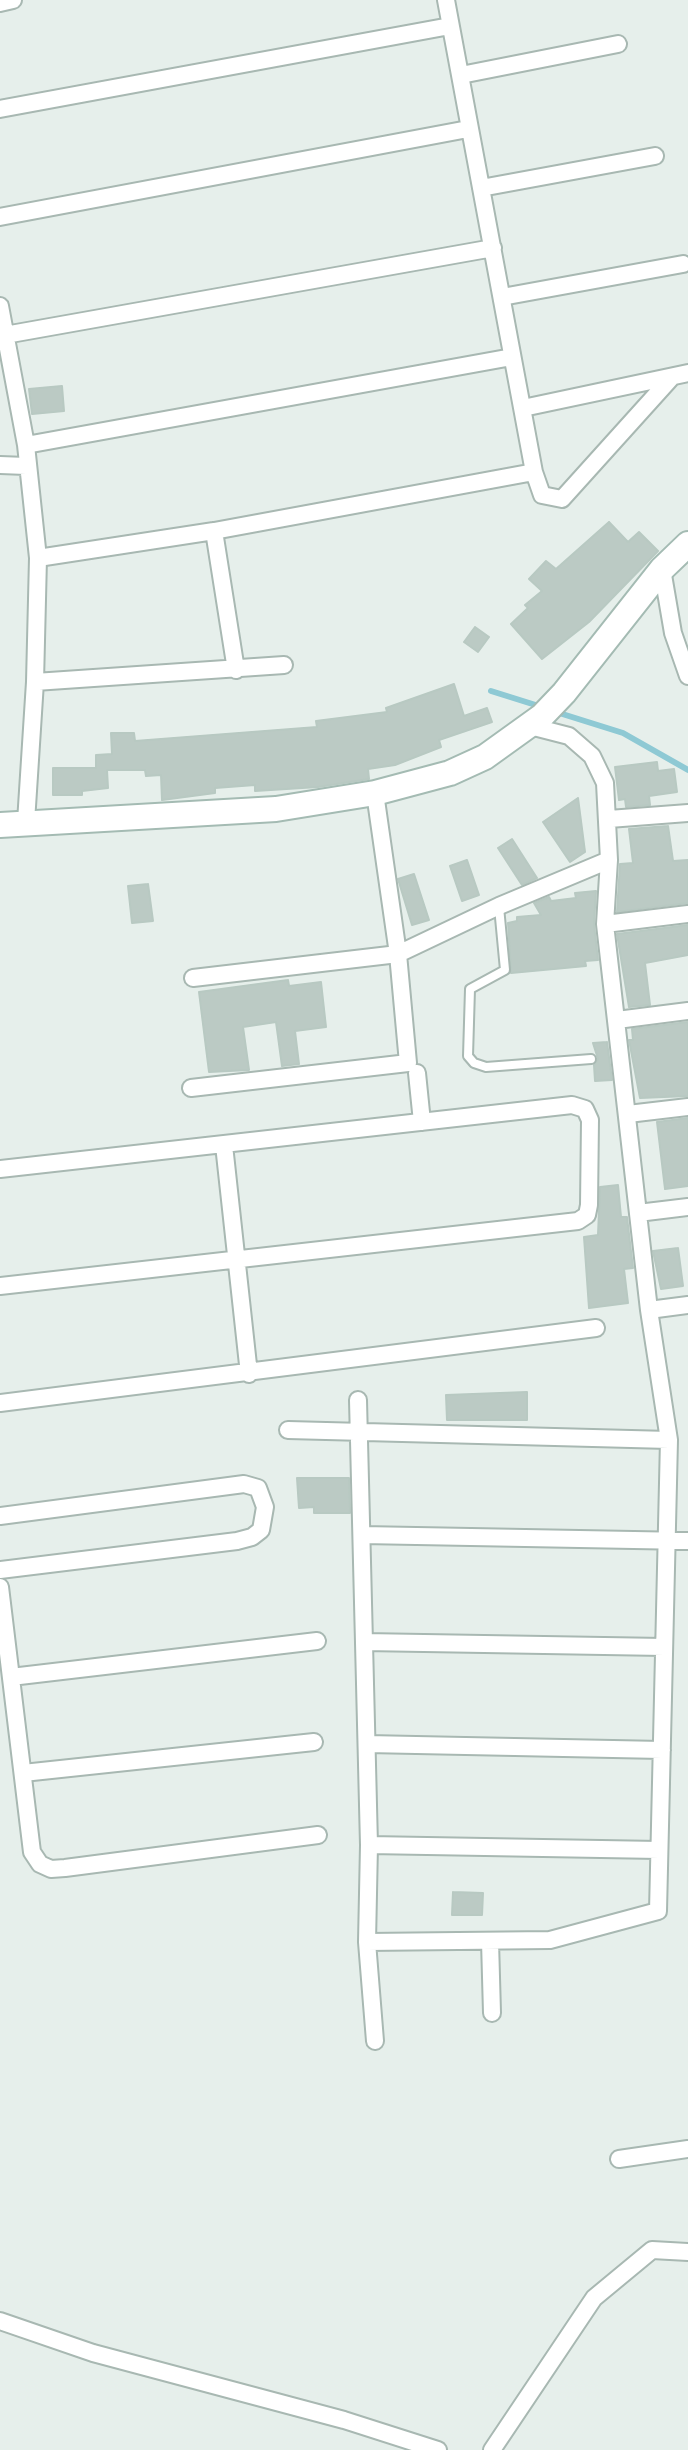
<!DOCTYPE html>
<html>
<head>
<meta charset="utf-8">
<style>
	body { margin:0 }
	canvas { display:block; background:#e6efeb }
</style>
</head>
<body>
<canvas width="688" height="2450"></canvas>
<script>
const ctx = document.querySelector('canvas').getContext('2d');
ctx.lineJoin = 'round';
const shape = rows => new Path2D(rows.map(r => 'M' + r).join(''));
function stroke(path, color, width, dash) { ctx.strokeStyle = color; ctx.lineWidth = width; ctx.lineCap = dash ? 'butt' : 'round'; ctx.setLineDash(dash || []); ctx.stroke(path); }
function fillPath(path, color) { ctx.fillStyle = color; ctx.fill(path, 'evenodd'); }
stroke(shape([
	[491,691,542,707],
	[556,712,623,733,688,770]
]), '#8ec9d4', 6);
const building = shape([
	[62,386,64,411,32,414,29,389,62,386],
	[609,522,628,542,639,532,658,551,589,622,542,659,511,624,528,608,525,605,542,591,529,579,546,561,556,569,609,522],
	[475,627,489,637,478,652,464,642,475,627],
	[454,684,464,716,487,708,492,722,439,740,441,747,395,765,368,769,369,779,318,787,255,791,255,785,215,788,215,793,162,800,161,775,146,776,145,770,107,770,108,788,82,791,82,795,53,795,53,768,96,768,96,755,112,754,111,733,134,733,135,741,317,727,316,721,387,712,386,708,454,684],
	[657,762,658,771,674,769,677,792,649,796,650,805,626,807,625,799,619,800,615,767,657,762],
	[578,798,585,852,570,862,543,822,578,798],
	[668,826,673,861,688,860,688,903,617,912,620,864,633,863,629,829,668,826],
	[512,839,537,878,522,885,498,848,512,839],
	[467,860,479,895,462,901,450,866,467,860],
	[414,874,429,920,412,925,398,879,414,874],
	[148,884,153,921,132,923,128,886,148,884],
	[596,891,594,924,598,960,585,961,586,966,511,973,508,923,517,921,517,917,541,915,534,903,549,897,551,901,576,898,575,893,596,891],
	[688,925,688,955,645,963,650,1005,629,1007,617,934,688,925],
	[288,980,289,986,321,982,326,1027,295,1031,299,1064,282,1066,276,1022,243,1027,249,1070,209,1072,199,992,288,980],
	[688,1022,688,1096,640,1098,629,1040,633,1040,632,1029,688,1022],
	[607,1042,612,1080,595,1081,594,1065,598,1059,593,1043,607,1042],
	[688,1118,688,1186,665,1189,657,1122,688,1118],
	[618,1185,621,1217,627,1217,633,1268,624,1269,628,1303,589,1308,584,1237,598,1235,600,1187,618,1185],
	[678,1248,683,1286,661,1289,653,1251,678,1248],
	[527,1392,527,1420,447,1420,446,1395,527,1392],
	[297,1478,349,1478,350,1513,314,1513,314,1507,299,1508,297,1478],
	[453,1892,483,1893,482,1915,452,1915,453,1892]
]);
fillPath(building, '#bbcac4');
stroke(building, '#b8c9c2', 2);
const lane = shape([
	[499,907,505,970,470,989,468,1056,474,1063,486,1067,591,1059]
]);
const street = shape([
	[446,0,534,472,542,495,562,499,672,377],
	[0,3,13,0],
	[461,75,618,44],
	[0,109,450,26],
	[481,188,655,156],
	[0,217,468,129],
	[502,297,683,264],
	[0,306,26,445,38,558,35,682,26,822],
	[5,335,493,248],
	[523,408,688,373],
	[26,445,512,357],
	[0,465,26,466],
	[214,531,236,670],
	[38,558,214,531,534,472],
	[662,569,673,633,688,676],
	[35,682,284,665],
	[530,726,569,736,592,756,605,783,609,860,605,924,649,1310,688,1305],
	[609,819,688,813],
	[605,924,688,914],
	[193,978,398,954,375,793],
	[617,1020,688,1011],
	[417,1073,422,1122],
	[191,1088,408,1063,398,954,499,906,609,860],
	[628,1114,688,1107],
	[224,1145,249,1374],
	[0,1169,572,1105,585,1109,590,1120,589,1205,587,1215,578,1221,0,1286],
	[638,1213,688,1207],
	[358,1400,369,1845,367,1942,375,2041],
	[0,1403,596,1328],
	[288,1430,669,1440],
	[0,1516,244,1484,258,1488,265,1507,261,1530,252,1537,237,1541,0,1570],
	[362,1535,688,1541],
	[0,1587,32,1852,40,1864,51,1869,65,1868,318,1835],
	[364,1642,664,1647],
	[11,1677,317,1641],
	[367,1744,662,1750],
	[23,1773,314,1742],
	[369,1845,659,1850],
	[490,1941,492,2013],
	[367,1942,550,1940,658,1911,669,1440,649,1310],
	[619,2159,688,2149],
	[0,2321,93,2353,344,2420,438,2450],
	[492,2450,594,2298,652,2250,688,2252]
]);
const secondary = shape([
	[0,825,276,809,375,793,450,773,485,757,542,716,564,693,662,569,688,544]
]);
stroke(lane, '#a8b8b2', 12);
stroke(street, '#a8b8b2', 20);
stroke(secondary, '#a4bbb3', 28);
stroke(lane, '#fff', 8);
stroke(street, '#fff', 16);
stroke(secondary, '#fff', 24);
</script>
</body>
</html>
